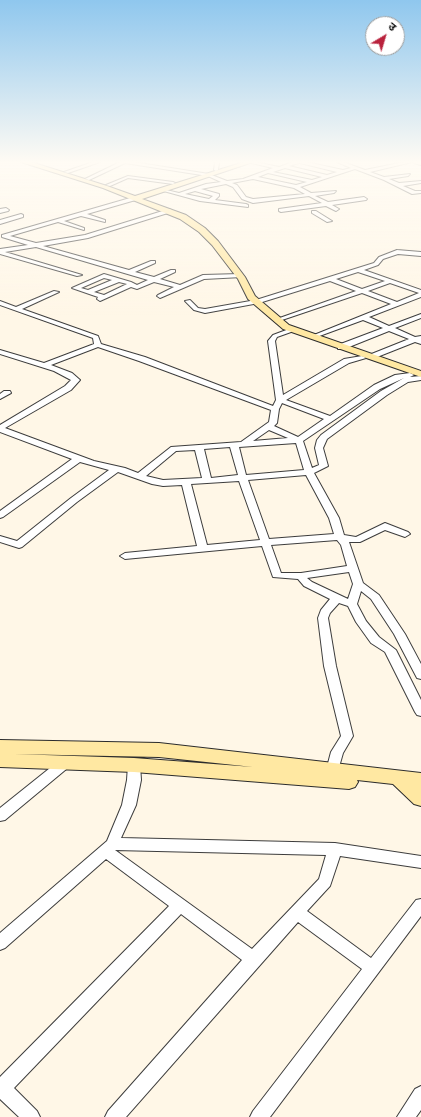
<!DOCTYPE html>
<html>
<head>
<meta charset="utf-8">
<style>
	body { margin:0 }
	#map { position:relative; width:421px; height:1117px; overflow:hidden; background:#fff7e7; font-family:Georgia,"Noto Sans Devanagari",serif }
	canvas { display:block }
	.north { position:absolute; left:365px; top:16px; width:40px; height:40px; box-sizing:border-box; background:#fff; border:1px solid #9d9d9d; border-radius:50%; rotate:38deg; font-size:11px; font-weight:700; line-height:16px; text-align:center; color:#0a0a0a }
	.north::after { content:''; display:block; margin:auto; width:14px; height:18px; background:#b9223d; clip-path:polygon(50% 0,100% 100%,50% 72%,0 100%) }
</style>
</head>
<body>
<div id="map">
<canvas width="421" height="1117"></canvas>
<div class="north">उ</div>
</div>
<script>
const ctx = document.querySelector('canvas').getContext('2d');
ctx.lineJoin = 'round';
const shape = rows => new Path2D(rows.map(r => 'M' + r).join(''));
function stroke(path, color, width, dash) { ctx.strokeStyle = color; ctx.lineWidth = width; ctx.lineCap = dash ? 'butt' : 'round'; ctx.setLineDash(dash || []); ctx.stroke(path); }
function fillPath(path, color) { ctx.fillStyle = color; ctx.fill(path, 'evenodd'); }
const street = shape([
	[93,162,100,162,68,173,64,172,93,162],
	[120,162,133,162,209,174,227,181,243,179,273,168,247,162,255,162,279,167,293,162,306,162,343,170,351,168,337,162,343,162,365,170,404,162,412,162,370,172,384,177,410,174,408,176,389,179,399,183,421,181,421,183,403,186,415,191,421,191,421,193,412,194,384,180,355,169,300,187,311,193,336,191,334,193,315,196,328,202,364,197,367,199,366,200,332,205,339,209,336,211,326,206,281,212,279,211,279,209,322,203,309,196,253,203,242,199,233,187,226,184,201,189,219,194,219,196,215,200,246,204,248,205,248,207,200,201,160,190,162,189,179,193,206,184,221,182,208,176,125,163,89,180,85,179,120,162],
	[299,163,300,163,337,172,327,175,289,166,299,163],
	[285,168,322,177,312,180,273,172,285,168],
	[268,173,307,182,296,185,258,177,268,173],
	[253,179,294,188,305,194,253,199,246,197,237,185,232,183,253,179],
	[195,191,213,196,209,199,185,194,195,191],
	[215,162,219,162,218,170,216,171,214,170,215,162],
	[414,162,421,162,421,165,414,163,414,162],
	[128,176,173,182,175,183,173,184,128,178,110,186,106,185,128,176],
	[137,196,139,197,139,199,87,214,105,220,105,222,81,216,64,221,84,228,84,230,58,222,10,236,36,243,85,235,169,209,171,210,171,212,88,238,43,246,129,270,151,261,155,261,155,263,135,272,154,277,171,270,175,270,175,272,160,279,180,285,203,275,240,274,243,276,242,277,204,279,160,298,157,296,158,295,174,287,154,282,137,289,131,287,100,301,97,299,98,297,72,288,104,274,131,282,137,285,148,280,36,247,5,252,82,275,77,276,0,254,0,249,28,245,2,237,2,235,137,196],
	[104,278,112,280,88,290,81,288,104,278],
	[119,282,127,284,104,295,94,292,119,282],
	[6,208,9,210,8,211,0,213,0,209,6,208],
	[312,211,316,211,332,221,327,222,312,213,312,211],
	[21,214,23,215,23,217,0,224,0,220,21,214],
	[397,250,421,252,421,256,398,254,383,259,378,265,364,270,421,290,421,297,369,317,389,326,421,314,421,318,395,328,415,337,421,336,421,344,415,342,372,359,368,357,369,355,409,339,389,331,344,349,338,349,338,345,383,328,363,320,314,338,309,337,391,304,362,293,279,321,274,320,356,291,330,281,259,303,205,313,194,310,185,301,190,300,198,308,205,309,256,300,374,263,379,257,397,250],
	[358,272,385,281,362,289,336,279,358,272],
	[390,283,419,293,397,302,368,291,390,283],
	[54,291,59,292,22,309,98,336,101,344,145,357,273,406,276,400,268,341,273,335,289,329,292,331,291,332,277,337,275,341,283,395,344,359,362,356,366,358,349,363,286,400,330,416,374,385,395,375,410,373,414,375,410,377,421,376,421,380,408,382,387,395,327,439,323,448,328,466,314,473,339,518,344,535,356,537,385,523,408,532,410,534,405,537,385,530,360,542,349,542,363,583,379,595,405,634,421,664,421,679,417,678,394,634,371,599,361,591,357,604,366,621,379,637,396,650,421,700,421,716,417,715,415,712,385,652,371,643,356,622,348,606,339,603,330,613,328,618,336,666,353,736,343,753,337,774,332,776,327,774,326,771,331,752,341,736,324,666,318,618,321,610,330,599,304,586,298,579,273,577,262,546,125,559,120,556,125,553,197,546,182,485,163,486,152,484,118,472,77,502,22,547,19,548,0,542,0,536,17,541,71,498,109,470,80,462,3,517,0,518,0,511,72,459,0,432,0,425,65,386,71,380,54,371,0,354,0,350,44,363,94,344,93,338,0,305,0,301,16,307,54,291],
	[98,347,139,361,271,410,269,422,241,442,171,447,138,473,125,468,94,461,5,428,71,390,80,380,72,373,51,365,98,347],
	[404,378,381,391,321,435,317,440,315,448,319,465,312,468,303,441,380,389,404,378],
	[282,403,324,419,298,437,274,426,277,423,279,409,282,403],
	[269,430,288,438,253,441,269,430],
	[296,443,304,470,246,475,239,447,296,443],
	[230,447,238,475,211,478,204,449,230,447],
	[195,450,202,478,163,480,146,476,176,451,195,450],
	[306,475,329,518,334,534,269,539,248,480,306,475],
	[239,481,260,540,207,545,191,484,239,481],
	[337,540,341,545,347,566,301,573,281,573,271,545,337,540],
	[349,572,353,584,348,599,312,582,307,578,349,572],
	[4,391,10,391,11,393,0,399,0,394,4,391],
	[65,758,70,760,71,763,70,766,5,820,0,821,0,808,60,760,65,758],
	[134,760,139,762,140,765,141,780,136,805,121,838,335,843,421,856,421,868,340,856,330,886,307,911,371,958,416,900,421,899,421,916,270,1117,250,1117,253,1111,362,969,298,922,126,1117,105,1117,108,1111,242,960,181,914,14,1088,37,1111,40,1117,19,1117,0,1099,0,1077,169,906,106,859,5,948,0,950,0,933,107,841,122,805,127,780,128,765,129,762,134,760],
	[115,850,326,855,319,879,252,949,115,850],
	[421,1086,421,1110,416,1117,397,1117,415,1089,421,1086]
]);
const secondary = shape([
	[21,162,31,162,107,186,135,196,244,162,253,162,142,199,186,215,205,228,218,241,245,277,255,296,289,325,421,371,421,377,283,329,248,299,238,279,212,245,199,232,180,219,103,188,21,162],
	[0,740,159,743,421,773,421,806,414,804,393,784,357,780,358,782,355,787,349,789,134,772,0,767,0,740],
	[14,754,159,757,253,767,134,758,14,754]
]);
stroke(street, '#3d3d3d', 2);
stroke(secondary, '#2c2c2c', 2);
fillPath(street, '#fff');
fillPath(secondary, '#ffe8a2');
const sky = ctx.createLinearGradient(0, 0, 0, 318);
sky.addColorStop(0, '#8fc7ee');
sky.addColorStop(0.51, '#fffbf4');
sky.addColorStop(1, '#fffbf400');
ctx.fillStyle = sky;
ctx.fillRect(0, 0, 421, 318);
</script>
</body>
</html>
